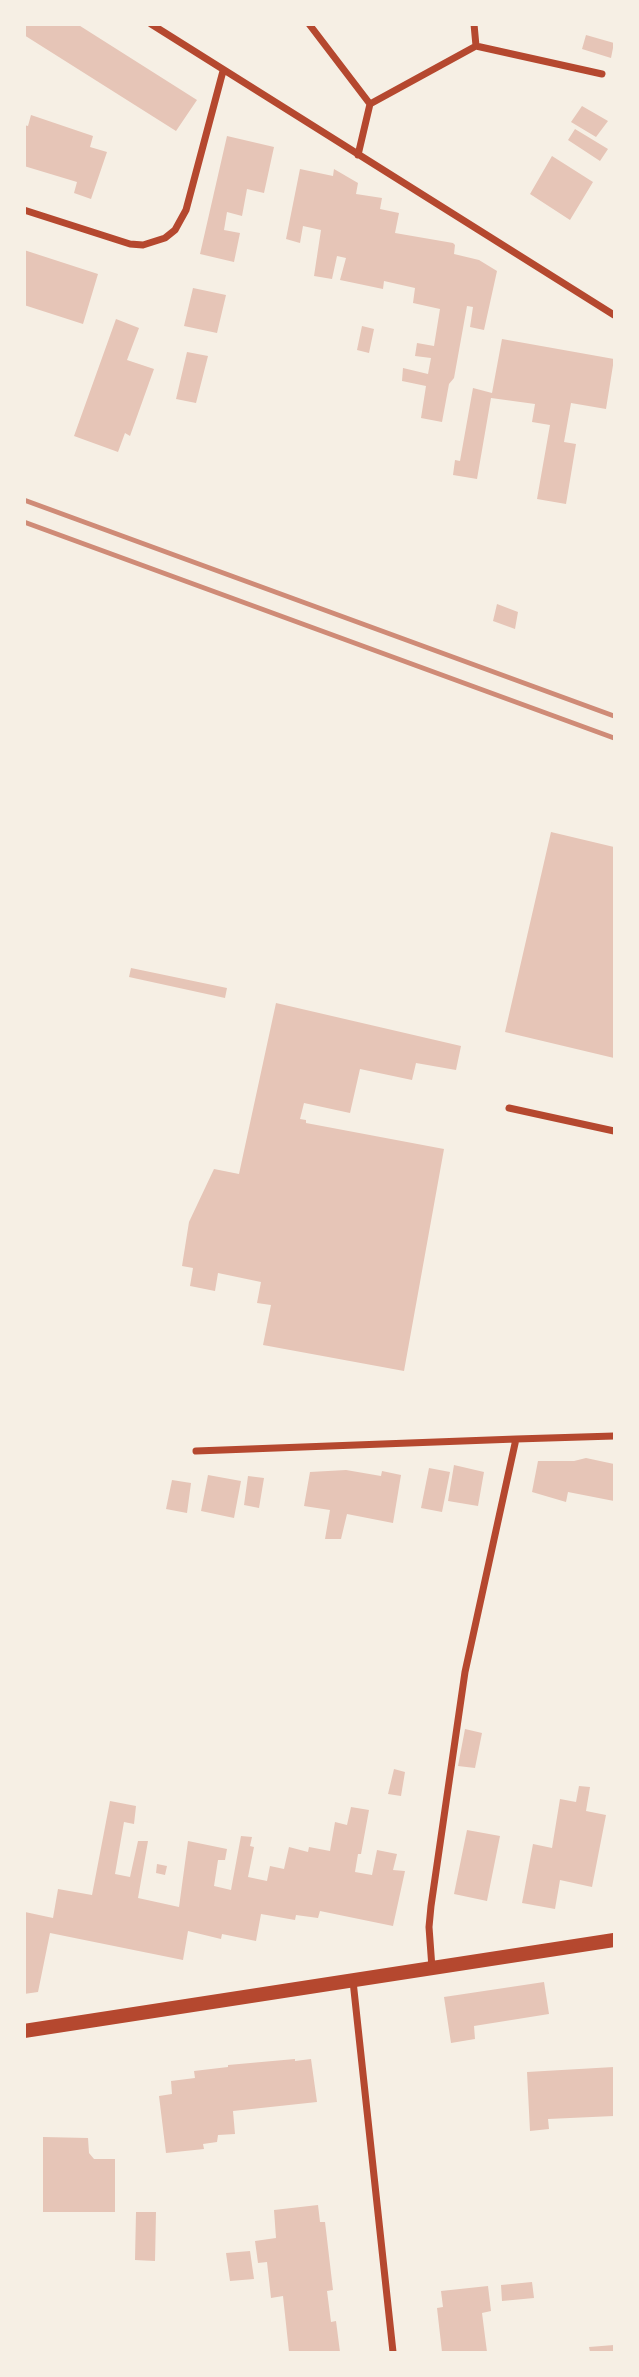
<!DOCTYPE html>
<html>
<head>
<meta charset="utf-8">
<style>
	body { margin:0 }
	#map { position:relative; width:639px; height:2377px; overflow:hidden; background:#f6efe4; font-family:"Roboto Condensed",sans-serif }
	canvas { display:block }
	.frame { position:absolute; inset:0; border:26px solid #f6efe4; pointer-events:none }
</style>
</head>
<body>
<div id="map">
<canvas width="639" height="2377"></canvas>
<div class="frame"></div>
</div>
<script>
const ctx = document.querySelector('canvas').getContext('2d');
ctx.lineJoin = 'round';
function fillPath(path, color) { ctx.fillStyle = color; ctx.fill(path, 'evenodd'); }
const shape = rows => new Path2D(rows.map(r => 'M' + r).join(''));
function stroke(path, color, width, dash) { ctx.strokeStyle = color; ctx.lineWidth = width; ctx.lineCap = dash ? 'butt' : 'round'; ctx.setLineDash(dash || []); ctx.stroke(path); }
fillPath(shape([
	[24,24,77,24,197,100,176,131,24,35],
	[586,35,614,43,611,58,582,49],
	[582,106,608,121,596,137,571,122],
	[31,115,93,136,90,147,107,152,91,199,74,193,77,182,24,166,24,125,28,126],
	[575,129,608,149,600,161,568,140],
	[227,136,274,147,264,193,247,189,242,216,227,212,224,230,240,233,234,262,200,254],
	[552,156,593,182,570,220,530,194],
	[300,169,333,176,334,169,358,183,356,194,382,198,380,209,399,213,395,233,453,243,455,245,454,254,479,260,497,271,484,330,470,327,473,307,467,306,454,378,449,384,442,422,421,418,426,386,402,381,403,368,428,374,431,358,415,356,417,343,434,346,440,309,413,303,415,288,384,281,383,289,340,280,346,258,337,256,332,279,314,276,321,230,303,226,300,243,286,239],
	[24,250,98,274,83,324,24,305],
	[193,288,226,295,217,333,184,326],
	[116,319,139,328,127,360,154,369,130,436,125,433,118,452,74,436],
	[362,326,374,329,369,353,357,350],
	[502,339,614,359,606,409,571,403,564,442,576,444,566,504,537,499,550,425,532,422,535,404,491,398,477,479,453,475,455,460,460,461,473,388,492,393],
	[187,352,208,356,196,403,176,399],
	[497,604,518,612,515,629,493,621],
	[551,832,614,847,614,1058,505,1032],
	[131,968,227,988,225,998,129,977],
	[276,1003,461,1046,456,1070,416,1063,412,1080,360,1069,350,1113,304,1103,300,1119,306,1120,306,1123,444,1149,404,1371,263,1345,271,1305,257,1303,261,1282,218,1273,215,1291,190,1286,193,1268,182,1266,189,1222,214,1169,239,1174],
	[586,1458,614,1464,614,1501,568,1492,566,1502,532,1492,538,1461,574,1461],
	[454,1465,484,1472,478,1506,448,1501],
	[429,1468,450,1472,442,1512,421,1508],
	[346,1470,381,1476,382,1471,401,1475,393,1523,347,1514,341,1539,325,1539,330,1510,304,1506,310,1472],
	[208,1475,241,1481,234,1518,201,1511],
	[248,1476,264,1478,259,1508,244,1505],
	[172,1480,191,1483,187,1513,166,1509],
	[465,1729,482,1733,475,1768,458,1766],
	[394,1769,405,1772,401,1796,388,1794],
	[579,1786,590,1787,586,1811,606,1815,592,1887,560,1880,555,1909,522,1903,533,1844,552,1848,560,1799,576,1802],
	[110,1801,136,1806,134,1824,124,1822,115,1874,130,1877,138,1841,148,1841,138,1898,179,1907,188,1841,227,1849,225,1860,218,1860,214,1886,231,1890,241,1836,252,1837,250,1846,254,1847,248,1877,267,1881,270,1866,284,1869,289,1847,308,1852,309,1847,330,1851,335,1822,347,1825,351,1807,369,1810,361,1854,358,1854,355,1872,372,1875,377,1850,397,1854,393,1870,405,1871,393,1926,320,1911,318,1918,296,1915,295,1920,261,1914,256,1941,222,1934,221,1939,188,1931,183,1960,50,1933,38,1992,24,1994,25,1912,53,1918,58,1889,92,1895],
	[467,1830,500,1836,487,1901,454,1894],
	[157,1864,167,1866,165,1875,156,1873],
	[544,1982,549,2014,474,2026,475,2039,451,2043,444,1997],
	[295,2059,295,2061,311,2059,317,2102,233,2111,235,2134,218,2135,217,2142,203,2144,204,2149,166,2153,159,2096,172,2094,171,2081,195,2078,194,2071,228,2067,228,2065],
	[614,2067,614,2116,548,2119,549,2129,530,2131,527,2072],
	[43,2137,88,2138,89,2153,94,2159,115,2159,115,2212,43,2212],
	[318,2205,320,2222,325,2222,333,2290,327,2291,331,2322,336,2321,340,2352,289,2352,283,2296,271,2298,267,2262,258,2263,255,2241,276,2238,274,2210],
	[136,2212,156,2212,155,2261,135,2260],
	[250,2251,254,2279,230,2281,226,2253],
	[532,2282,534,2298,502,2301,501,2285],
	[488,2286,491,2311,482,2313,487,2352,442,2352,437,2308,443,2307,441,2291],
	[614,2345,614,2352,590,2352,589,2347]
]), '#e6c5b7');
stroke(shape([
	[151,24,614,315],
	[309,24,370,104,358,155],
	[476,46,602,74],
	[370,104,476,46,474,24],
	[24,210,130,244,143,245,165,238,175,230,186,210,223,71],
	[509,1108,614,1131],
	[196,1451,516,1439],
	[432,1968,429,1927,431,1906,465,1672,516,1439,614,1436],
	[353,1981,393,2352]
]), '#b5482f', 7);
stroke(shape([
	[24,2031,614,1940]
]), '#b5482f', 14);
stroke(shape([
	[24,500,614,716],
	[24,522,614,738]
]), '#cf8b77', 5);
</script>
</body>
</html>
